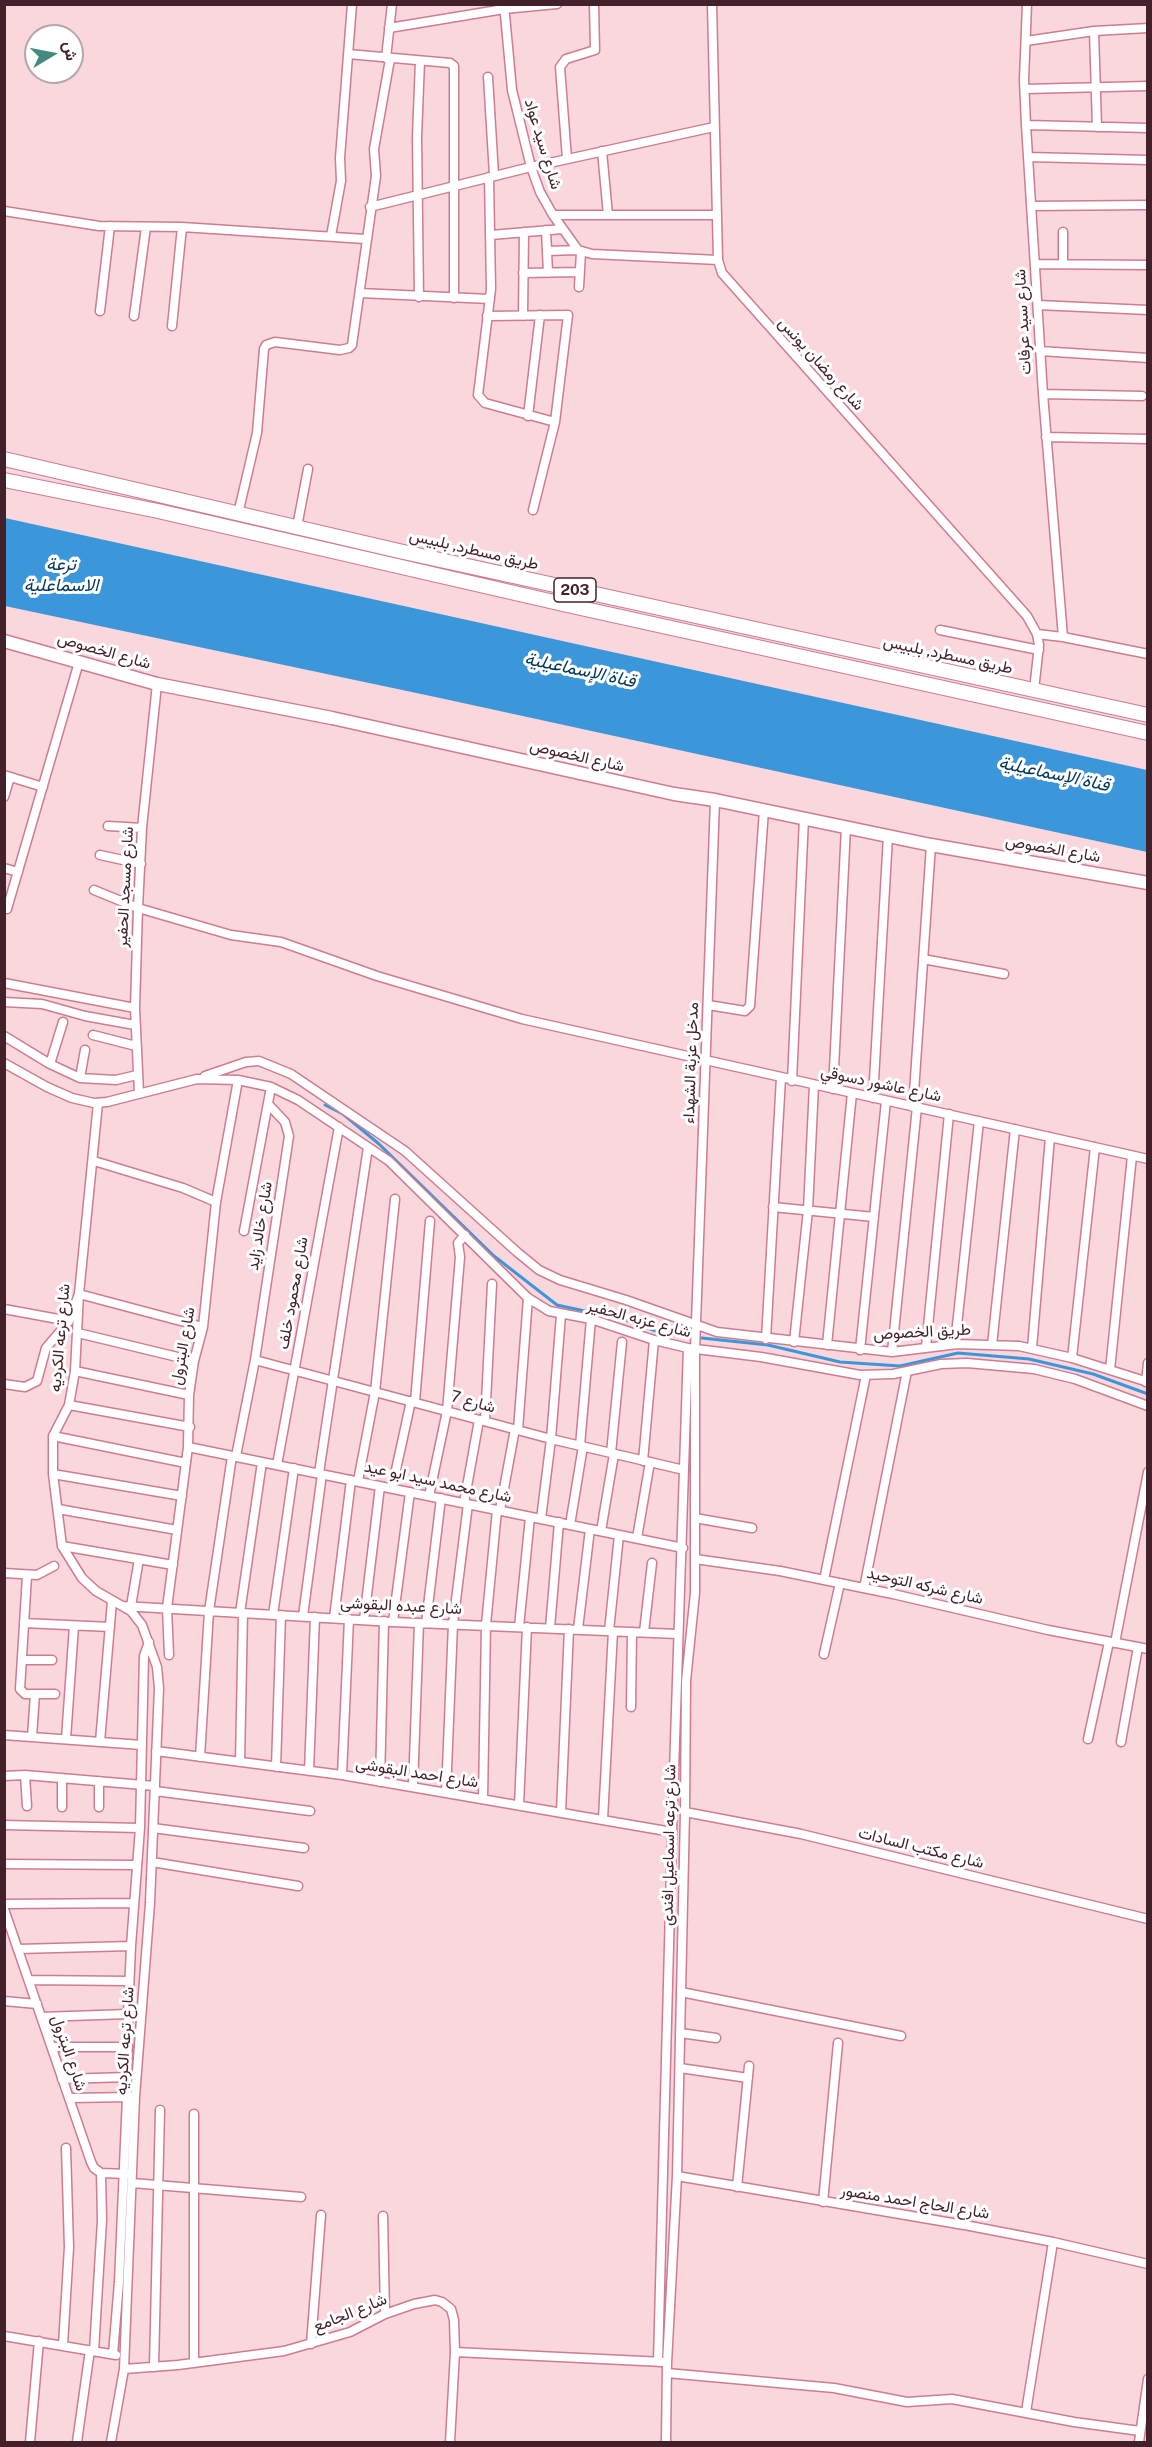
<!DOCTYPE html>
<html>
<head>
<meta charset="utf-8">
<style>
	body { margin:0 }
	#map { position:relative; width:1152px; height:2447px; overflow:hidden; background:#fad6dd; font-family:"Public Sans",Vazirmatn,sans-serif }
	canvas { display:block }
	.frame { position:absolute; inset:0; border:6px solid #43212a; pointer-events:none }
	.north { position:absolute; left:24px; top:24px; width:60px; height:60px; box-sizing:border-box; background:#fff; border:2px solid #b4a6aa; border-radius:50%; rotate:80deg; font-size:16px; font-weight:700; line-height:24px; text-align:center; color:#43212a }
	.north::after { content:''; display:block; margin:auto; width:21px; height:27px; background:#458a81; clip-path:polygon(50% 0,100% 100%,50% 72%,0 100%) }
</style>
</head>
<body>
<div id="map">
<canvas width="1152" height="2447"></canvas>
<div class="frame"></div>
<div class="north">ش</div>
</div>
<script>
const ctx = document.querySelector('canvas').getContext('2d');
ctx.lineJoin = 'round';
function fillPath(path, color) { ctx.fillStyle = color; ctx.fill(path, 'evenodd'); }
const shape = rows => new Path2D(rows.map(r => 'M' + r).join(''));
function stroke(path, color, width, dash) { ctx.strokeStyle = color; ctx.lineWidth = width; ctx.lineCap = dash ? 'butt' : 'round'; ctx.setLineDash(dash || []); ctx.stroke(path); }
function label(font, color, halo, rows, align = 'center') {
  ctx.font = font + ' "Public Sans",Vazirmatn,sans-serif'; ctx.lineWidth = 6; ctx.setLineDash([]); ctx.textBaseline = 'middle'; ctx.strokeStyle = halo; ctx.fillStyle = color; for (const [text, x, y, turn = 0] of rows) {
    ctx.save(); ctx.translate(x, y); ctx.rotate((+turn || 0) * Math.PI / 180); ctx.textAlign = isNaN(turn) ? turn : align; if (halo) ctx.strokeText(text, 0, 0); ctx.fillText(text, 0, 0); ctx.restore();
  }
}
fillPath(shape([
	[5,518,1147,770,1147,852,440,698,5,606]
]), '#3c97da');
stroke(shape([
	[325,1105,343,1114,379,1144,494,1256,557,1305,626,1320,664,1334,768,1345,840,1362,900,1366,958,1353,1029,1359,1093,1374,1148,1394]
]), '#3c97da', 3);
const minor = shape([
	[504,4,512,90,531,167,540,192,553,215,578,250,592,254,718,260],
	[712,4,718,260,722,273,1027,616,1037,634,1039,645,1034,690],
	[1027,4,1024,80,1026,125,1043,394,1063,637],
	[389,28,504,9,557,4],
	[1094,31,1097,127],
	[1026,41,1094,31,1148,28],
	[348,54,450,63,454,66,454,298],
	[386,58,392,4],
	[488,77,494,175],
	[1025,89,1148,86],
	[1026,125,1148,128],
	[602,151,608,215],
	[1028,157,1148,160],
	[567,159,560,67,566,59,595,50,594,4],
	[489,177,491,289,478,395,485,403,555,422],
	[1031,206,1148,205],
	[370,207,531,167,714,127],
	[4,211,99,226,182,227,365,239],
	[553,215,717,215],
	[546,230,548,273],
	[1063,232,1063,264],
	[491,235,562,229],
	[331,236,341,181,340,158,352,4],
	[547,251,578,250],
	[1035,264,1148,265],
	[523,273,580,272],
	[579,287,581,252],
	[360,293,490,299],
	[419,297,417,137,420,61],
	[1038,305,1148,310],
	[100,311,110,226],
	[134,316,146,227],
	[487,316,568,315,555,422,533,510],
	[523,316,524,232],
	[172,326,182,227],
	[1040,351,1148,358],
	[1043,394,1142,396],
	[528,416,540,315],
	[1046,437,1148,439],
	[238,514,257,433,264,349,266,345,275,342,340,350,349,348,352,345,376,176,374,149,390,59],
	[297,527,308,469],
	[940,630,1039,650],
	[1037,634,1063,637,1148,654],
	[4,775,43,787],
	[4,797,10,777],
	[108,826,142,828],
	[100,855,141,864],
	[4,868,18,872],
	[94,890,138,908,231,935,281,942,377,976,522,1019,1148,1159],
	[7,909,79,662],
	[923,959,1004,974],
	[4,983,135,1008],
	[4,1002,42,1004,85,1016,135,1025],
	[708,1005,745,1011,750,1006,764,810],
	[93,1035,136,1046],
	[4,1036,50,1064,80,1078,116,1080,137,1075],
	[4,1063,47,1087,72,1098,94,1103,107,1102,197,1079,238,1080,271,1087,298,1100,389,1161,528,1298,549,1311,591,1319,654,1340,688,1348,761,1357,860,1375,893,1374,941,1364,967,1363,1034,1369,1075,1379,1148,1406],
	[50,1064,63,1022],
	[205,1076,246,1062,259,1061,291,1074,405,1151,517,1252,539,1270,560,1280,626,1300,717,1332,892,1352,958,1344,1019,1346,1072,1358,1148,1382],
	[80,1078,85,1050],
	[792,1081,804,818],
	[833,1089,846,827],
	[139,1093,135,1008,138,908,142,828,157,684],
	[873,1098,888,836],
	[98,1103,79,1294,75,1371,69,1405,53,1436,53,1474,62,1546,82,1578,96,1591,131,1611,142,1625,157,1667,159,1688,150,1903,135,2097,124,2369,111,2442],
	[913,1107,931,845],
	[94,1161,183,1188,216,1202],
	[773,1207,874,1217],
	[244,1231,271,1087],
	[4,1309,69,1321],
	[78,1333,194,1361],
	[766,1339,781,1078],
	[794,1342,808,1210,814,1085],
	[955,1344,979,1121],
	[827,1345,852,1093],
	[992,1345,1015,1129],
	[926,1347,949,1114],
	[1032,1348,1050,1137],
	[860,1350,886,1101],
	[892,1352,917,1107],
	[1072,1358,1095,1147],
	[255,1360,551,1439,684,1470],
	[1110,1370,1132,1156],
	[75,1371,189,1395],
	[1146,1382,1148,1363],
	[4,1384,25,1387,37,1381,46,1348,69,1321,79,1294,203,1327],
	[415,1402,430,1221],
	[69,1405,190,1427],
	[485,1421,492,1284],
	[518,1430,528,1298],
	[53,1436,186,1463],
	[580,1446,591,1319],
	[188,1447,683,1548],
	[611,1453,622,1342],
	[236,1456,255,1360,289,1136,285,1122,268,1104],
	[643,1461,654,1340],
	[277,1465,339,1127],
	[319,1473,368,1147],
	[53,1474,182,1496],
	[358,1481,375,1392,395,1199],
	[392,1488,411,1401],
	[429,1496,447,1411,460,1257,458,1243,465,1235],
	[464,1503,479,1420],
	[58,1509,177,1530],
	[500,1510,515,1429],
	[695,1518,752,1528],
	[541,1519,551,1439,561,1315],
	[570,1525,583,1446],
	[601,1531,614,1454],
	[637,1538,650,1462],
	[62,1546,173,1565],
	[695,1559,780,1571,893,1594,1048,1630,1148,1649],
	[4,1573,37,1575,54,1566],
	[27,1576,20,1689,25,1694,55,1694],
	[824,1580,866,1375],
	[864,1588,907,1371],
	[123,1606,393,1622,677,1634],
	[131,1606,139,1559],
	[240,1613,262,1462],
	[273,1615,294,1468],
	[303,1616,322,1474],
	[334,1618,351,1480],
	[364,1620,380,1486],
	[393,1622,410,1492],
	[24,1623,110,1627],
	[426,1623,441,1498],
	[519,1627,530,1517],
	[550,1628,559,1522],
	[578,1629,590,1529],
	[609,1631,619,1535],
	[644,1632,652,1563],
	[1115,1643,1148,1472],
	[824,1654,840,1583],
	[169,1655,167,1608,188,1447,189,1395,194,1361,203,1327,216,1202,238,1080],
	[22,1660,52,1660],
	[631,1707,632,1632],
	[4,1735,142,1745],
	[32,1737,35,1694],
	[66,1739,74,1626],
	[1088,1739,1109,1642],
	[100,1742,112,1601],
	[1121,1742,1138,1647],
	[156,1751,342,1775,672,1832],
	[200,1757,209,1611,232,1456],
	[240,1762,243,1613],
	[276,1767,281,1615],
	[309,1771,315,1617],
	[25,1775,27,1806],
	[342,1775,349,1619],
	[4,1776,25,1775,155,1786],
	[62,1778,62,1807],
	[380,1782,384,1621],
	[413,1787,419,1623],
	[155,1791,310,1811],
	[446,1793,453,1624,468,1504],
	[483,1799,486,1625,497,1510],
	[519,1805,527,1627],
	[99,1807,99,1781],
	[561,1812,569,1629],
	[685,1812,801,1834,1148,1919],
	[603,1819,613,1631],
	[4,1825,140,1828],
	[153,1828,304,1848],
	[152,1862,298,1886],
	[4,1864,137,1865],
	[4,1904,133,1903],
	[4,1909,91,2162,94,2168,101,2173,127,2174],
	[18,1949,131,1946],
	[29,1980,129,1981],
	[681,1992,901,2036],
	[4,2001,37,2004],
	[41,2017,128,2014],
	[680,2033,716,2038],
	[52,2047,128,2047],
	[680,2068,748,2078],
	[62,2079,128,2077],
	[69,2098,132,2097],
	[677,2176,970,2226,1053,2242,1148,2264],
	[132,2183,301,2197],
	[737,2187,749,2066],
	[823,2202,838,2043],
	[383,2216,385,2314],
	[4,2336,116,2355],
	[311,2344,321,2215],
	[63,2345,69,2247,66,2148],
	[94,2351,102,2220,101,2173],
	[455,2352,664,2362],
	[113,2354,119,2282,127,2097,128,2014,131,1946,140,1828,144,1656,149,1642],
	[658,2362,672,1832,688,1348],
	[194,2363,194,2114],
	[154,2367,160,2110],
	[124,2369,178,2365,284,2351,350,2332,385,2314,414,2304,435,2300,442,2302,451,2309,454,2320,455,2352,450,2442],
	[667,2373,834,2388,907,2402,952,2399,1074,2422,1140,2431],
	[1026,2412,1053,2242],
	[30,2442,39,2341],
	[77,2442,90,2350],
	[666,2442,667,2363,677,2176,685,1812,686,1681,695,1593,695,1350,715,800],
	[1139,2442,1148,2379]
]);
const secondary = shape([
	[4,641,157,684,332,718,674,794,715,800,931,845,1148,883]
]);
const primary = shape([
	[4,459,399,551,1148,715],
	[4,480,158,511,567,605,1148,733]
]);
stroke(minor, '#ce7c90', 11);
stroke(secondary, '#ce7c90', 15);
stroke(primary, '#ce7c90', 16);
stroke(minor, '#fff', 8);
stroke(secondary, '#fff', 12);
stroke(primary, '#fff', 14);
for (const [x, y, w] of [
	[575,590,42]
]) { const box = new Path2D(); box.roundRect(x - w / 2, y - 12, w, 24, 4.5); ctx.fillStyle = '#fff'; ctx.fill(box); stroke(box, '#43212a', 1.5); }
label('bold 15px', '#43212a', null, [
	["203",575,590]
]);
label('16px', '#43212a', '#fff', [
	["شارع سيد عواد",543,144,73],
	["شارع سيد عرفات",1023,322,-93],
	["شارع رمضان يونس",821,364,48],
	["طريق مسطرد, بلبيس",474,550,13],
	["شارع الخصوص",104,651,16],
	["طريق مسطرد, بلبيس",948,655,12],
	["شارع الخصوص",577,756,13],
	["شارع الخصوص",1053,849,10],
	["شارع مسجد الحفير",125,887,-87],
	["مدخل عزبة الشهداء",691,1063,-88],
	["شارع عاشور دسوقي",881,1084,12],
	["شارع خالد زايد",260,1226,-81],
	["شارع محمود خلف",293,1293,-80],
	["شارع عزبه الحفير",639,1319,15],
	["طريق الخصوص",922,1332,-3],
	["شارع ترعه الكرديه",60,1338,-85],
	["شارع البترول",183,1346,-80],
	["شارع 7",473,1402,15],
	["شارع محمد سيد ابو عيد",438,1482,12],
	["شارع شركه التوحيد",925,1586,13],
	["شارع عبده البقوشى",401,1606,3],
	["شارع احمد البقوشى",417,1773,9],
	["شارع ترعه اسماعيل افندى",669,1845,-89],
	["شارع مكتب السادات",921,1848,14],
	["شارع ترعه الكرديه",125,2041,-86],
	["شارع البترول",69,2053,71],
	["شارع الحاج احمد منصور",915,2202,9],
	["شارع الجامع",350,2313,-22]
]);
label('italic 18px', '#033758', '#fff', [
	["ترعة",61,564],
	["الاسماعلية",61,585],
	["قناة الإسماعيلية",580,670,12],
	["قناة الإسماعيلية",1054,774,12]
]);
</script>
</body>
</html>
